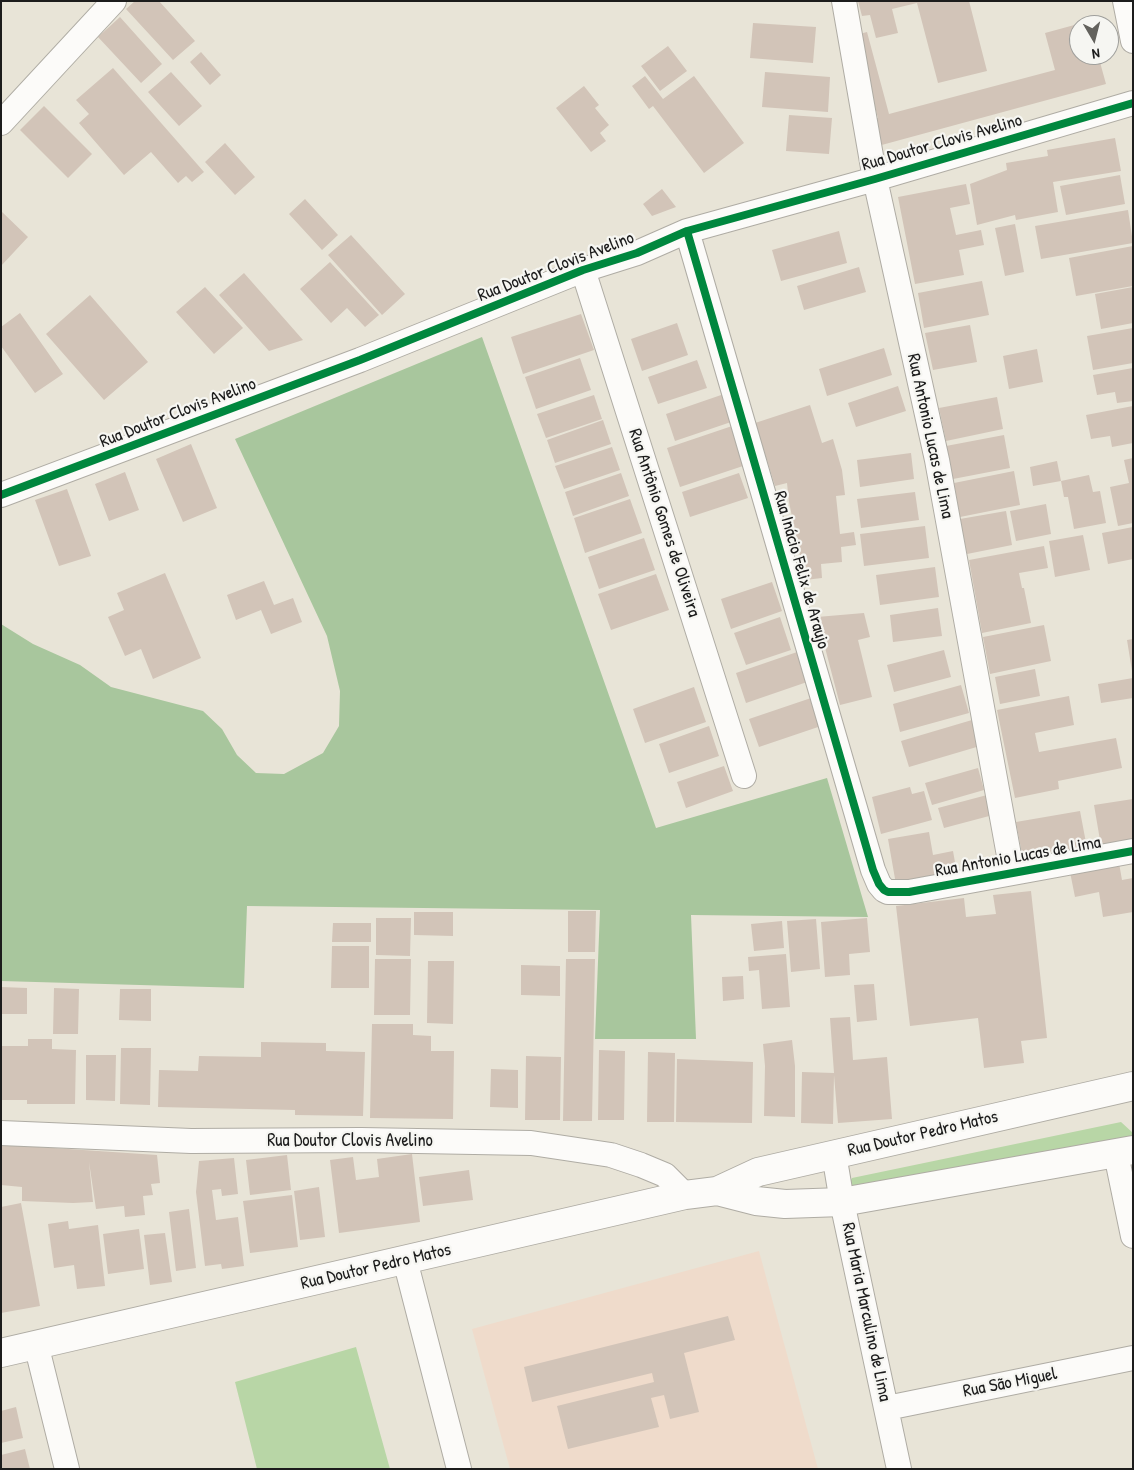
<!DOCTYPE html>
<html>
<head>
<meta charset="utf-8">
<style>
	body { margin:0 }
	#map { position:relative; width:1134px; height:1470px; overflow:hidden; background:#e8e4d7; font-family:"Patrick Hand",sans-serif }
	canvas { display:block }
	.frame { position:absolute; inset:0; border:2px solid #1c1c1c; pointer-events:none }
	.north { position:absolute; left:1069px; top:15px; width:50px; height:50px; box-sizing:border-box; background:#f6f6f2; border:1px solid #9f9f9c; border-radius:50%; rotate:172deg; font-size:14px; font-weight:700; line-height:20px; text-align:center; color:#1c1c1c }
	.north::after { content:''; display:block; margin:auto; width:18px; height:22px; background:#63625d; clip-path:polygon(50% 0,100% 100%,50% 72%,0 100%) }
</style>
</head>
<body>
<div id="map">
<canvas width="1134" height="1470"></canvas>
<div class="frame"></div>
<div class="north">N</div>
</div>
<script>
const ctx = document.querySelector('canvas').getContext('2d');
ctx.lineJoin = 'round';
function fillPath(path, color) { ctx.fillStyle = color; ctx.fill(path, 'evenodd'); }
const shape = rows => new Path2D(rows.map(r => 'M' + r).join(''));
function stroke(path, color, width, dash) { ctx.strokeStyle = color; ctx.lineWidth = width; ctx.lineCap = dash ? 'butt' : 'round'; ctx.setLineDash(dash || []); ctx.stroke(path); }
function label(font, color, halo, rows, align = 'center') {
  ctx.font = font + ' "Patrick Hand",sans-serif'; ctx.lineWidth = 4.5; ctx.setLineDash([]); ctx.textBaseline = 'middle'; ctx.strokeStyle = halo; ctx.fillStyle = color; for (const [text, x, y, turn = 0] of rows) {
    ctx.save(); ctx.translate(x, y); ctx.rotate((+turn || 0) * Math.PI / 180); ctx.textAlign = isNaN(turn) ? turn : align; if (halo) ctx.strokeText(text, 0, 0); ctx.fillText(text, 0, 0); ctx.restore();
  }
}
fillPath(shape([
	[759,1251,818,1469,510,1469,472,1329]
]), '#efdbcb');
fillPath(shape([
	[1121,1122,1133,1133,1133,1143,857,1192,847,1187,852,1178],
	[356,1347,390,1469,257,1469,235,1382]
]), '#b8d6a6');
fillPath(shape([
	[482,337,656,828,827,778,868,917,691,915,696,1039,595,1039,600,910,247,906,244,988,1,981,1,624,33,644,80,665,111,687,203,711,222,729,237,755,256,773,284,774,323,753,339,726,340,691,327,636,235,439]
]), '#a8c69d');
fillPath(shape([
	[135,1,159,1,195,41,173,60,126,9],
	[858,1,969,1,987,71,938,83,917,3,892,9,898,33,876,38,870,15,862,16],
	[120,17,162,64,141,83,98,37],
	[1089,21,1090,25,1079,25,1079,55,1098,55,1106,84,878,146,871,120,878,118,856,35,867,32,889,114,1055,70,1045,33],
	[753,23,816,27,813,63,750,58],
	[668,46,687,71,660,91,641,66],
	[201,52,221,75,210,85,190,62],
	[113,68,204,172,192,182,186,176,178,183,151,152,124,175,79,123,89,114,76,100],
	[171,72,202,106,179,126,148,92],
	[765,72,830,77,828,112,762,107],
	[645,76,663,99,694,76,744,143,704,173,653,106,649,109,632,86],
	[584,86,599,105,595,108,609,125,600,133,606,141,591,152,556,108],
	[44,106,92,154,68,178,20,130],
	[789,115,832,118,829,154,786,151],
	[1115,138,1121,171,1053,182,1058,212,1016,220,1015,215,977,225,970,184,1007,170,1006,163,1048,156,1047,150],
	[225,143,255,177,235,195,205,162],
	[1120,175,1125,204,1066,215,1060,186],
	[966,184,970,204,950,208,956,235,981,230,984,245,959,250,964,275,915,284,898,197],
	[662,189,676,207,652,216,643,204],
	[305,199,338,235,322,250,289,214],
	[1128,210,1133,243,1041,259,1035,226],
	[1,211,28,237,1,266],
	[1015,224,1024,272,1005,276,995,228],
	[839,231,847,263,781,281,772,250],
	[351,235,405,294,382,315,328,255],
	[1133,246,1133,286,1076,296,1069,258],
	[330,262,379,315,365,327,347,308,331,323,300,289],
	[859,267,866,292,804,310,797,286],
	[244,273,303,340,269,351,219,295],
	[982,281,989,315,924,328,918,293],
	[205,287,243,328,214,354,176,312],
	[1133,287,1133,323,1101,329,1095,294],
	[90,295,148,362,104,400,46,334],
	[20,313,63,374,35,393,1,346,1,327],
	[581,314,594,350,523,374,511,337],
	[677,323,688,355,642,371,631,339],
	[970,325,977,362,933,370,925,333],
	[1133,328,1133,363,1093,370,1087,336],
	[884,348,892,375,827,396,819,369],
	[1037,349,1043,382,1009,389,1003,356],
	[580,358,591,390,536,409,525,377],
	[697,360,707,388,658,404,648,377],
	[1133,368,1133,401,1117,403,1115,392,1097,395,1093,375],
	[898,386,906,411,856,427,848,403],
	[724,394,734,421,675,441,666,414],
	[594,395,602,419,546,438,537,414],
	[997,397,1003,429,946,441,939,408],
	[810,405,822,443,833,439,842,470,845,495,836,496,840,534,854,532,856,545,841,547,842,562,821,564,822,578,805,580,789,502,787,483,775,486,767,460,761,463,749,425],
	[1133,406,1133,443,1112,447,1110,436,1091,439,1086,415],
	[603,420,611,444,555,463,547,440],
	[738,424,752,463,680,487,667,448],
	[1004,435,1010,468,953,479,946,446],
	[191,444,217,508,183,522,156,459],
	[612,447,620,470,564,489,555,466],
	[911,453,914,479,860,487,857,460],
	[1133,458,1133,523,1118,526,1110,487,1129,483,1124,460],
	[1057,461,1061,481,1033,486,1030,467],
	[1014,471,1020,505,960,517,954,483],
	[125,472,139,510,109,521,95,484],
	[621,473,629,496,573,516,565,492],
	[739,473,748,498,690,517,682,492],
	[1089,475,1093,492,1100,491,1106,523,1074,529,1068,497,1064,497,1061,481],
	[67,489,91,556,59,566,35,500],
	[915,492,919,520,861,528,857,499],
	[630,499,642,533,585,553,574,518],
	[1046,504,1051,534,1016,541,1010,511],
	[1006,511,1012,545,967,554,960,519],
	[925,526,929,558,864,566,860,534],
	[1133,527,1133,559,1108,564,1102,533],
	[1083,535,1090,570,1055,577,1049,541],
	[644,538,655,570,599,589,588,557],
	[1044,546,1048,568,1019,573,1022,588,1024,588,1031,623,982,633,969,560],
	[935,567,939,597,880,605,876,575],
	[165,573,201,658,153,679,141,649,125,656,108,617,124,610,117,593],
	[656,574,669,610,611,630,598,594],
	[264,581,274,605,293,598,302,622,271,634,261,610,236,620,227,595],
	[772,582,782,611,731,629,721,599],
	[938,608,942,636,893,642,890,615],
	[864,613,870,637,858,640,872,697,840,705,817,617],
	[780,617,791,650,746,665,734,633],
	[1044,625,1051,661,990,674,983,637],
	[1133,639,1133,671,1132,671,1127,640],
	[944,650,951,677,894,692,887,665],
	[800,651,810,681,746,703,736,673],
	[1035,669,1040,696,1000,704,995,677],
	[1133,678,1133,698,1101,703,1098,684],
	[961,685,969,713,900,732,893,704],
	[694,687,706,722,645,743,633,709],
	[1069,696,1074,725,1035,733,1039,752,1116,738,1122,768,1058,781,1059,789,1015,798,997,710],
	[814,697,824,725,759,747,749,719],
	[972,720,980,746,909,767,901,741],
	[709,726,719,756,669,773,659,744],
	[724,766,733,791,686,808,677,782],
	[978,768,984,790,932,805,925,783],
	[910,787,912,794,924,791,932,820,881,834,872,797],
	[987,795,993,815,944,828,938,808],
	[1133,799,1133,839,1101,846,1094,805],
	[1080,811,1087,848,1023,859,1016,822],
	[929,832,933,855,953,851,958,879,897,890,888,839],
	[1119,863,1122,880,1133,878,1133,912,1103,917,1099,892,1075,897,1070,872],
	[1031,891,1047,1038,1021,1041,1024,1063,984,1068,978,1018,910,1026,896,906,964,898,966,917,996,914,993,895],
	[568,911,596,911,595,952,568,952],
	[414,912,453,912,453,936,414,935],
	[376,918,411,918,410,956,376,955],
	[867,918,870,952,849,954,850,975,825,977,821,922],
	[816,919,820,969,791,972,787,921],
	[782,921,784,948,754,951,751,924],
	[333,923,371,923,371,942,332,942],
	[332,946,369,946,369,988,331,988],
	[786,954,790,1007,762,1009,759,970,749,971,748,957],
	[375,959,411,959,410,1015,374,1015],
	[566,959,595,959,592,1121,563,1121],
	[428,961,454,961,453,1024,427,1023],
	[521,965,560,966,560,996,521,995],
	[743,976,744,999,723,1001,722,977],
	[874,984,877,1020,857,1022,854,985],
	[1,987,27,988,27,1014,1,1014],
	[54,988,79,989,78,1034,53,1034],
	[120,989,151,989,151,1021,119,1020],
	[850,1017,853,1060,887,1057,892,1119,838,1123,834,1075,833,1124,801,1123,802,1072,834,1073,830,1018],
	[372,1024,413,1024,413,1035,431,1036,431,1051,454,1051,453,1119,370,1118],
	[28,1039,52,1039,52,1049,76,1050,75,1104,27,1104,27,1100,1,1100,1,1046,28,1046],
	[792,1040,795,1066,795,1117,764,1116,765,1066,763,1044],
	[261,1042,326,1043,326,1051,365,1052,363,1116,295,1115,295,1110,158,1107,159,1070,198,1071,199,1056,261,1057],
	[121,1048,151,1048,150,1105,120,1104],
	[599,1050,625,1051,624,1120,598,1120],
	[648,1052,675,1053,674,1122,647,1122],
	[86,1055,116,1055,115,1101,86,1100],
	[526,1056,561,1057,560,1120,525,1120],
	[677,1059,753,1062,752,1123,676,1122],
	[491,1069,518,1070,518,1108,490,1107],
	[1,1142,24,1146,157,1155,160,1183,151,1184,153,1195,143,1196,145,1215,125,1217,124,1206,96,1209,89,1162,93,1202,73,1203,22,1201,22,1187,1,1185],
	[412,1154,420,1222,339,1233,330,1160,353,1157,356,1180,379,1177,377,1159],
	[287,1155,291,1190,250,1195,246,1160],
	[234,1158,238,1194,222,1196,221,1189,212,1190,216,1220,238,1217,244,1266,222,1269,221,1264,205,1266,196,1192,199,1161],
	[469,1170,473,1200,423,1206,419,1177],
	[319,1187,325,1237,300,1240,294,1191],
	[292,1195,298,1247,250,1253,243,1201],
	[21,1203,40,1306,1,1313,1,1207],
	[189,1209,196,1268,176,1271,169,1212],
	[68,1221,69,1229,98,1225,105,1286,77,1289,74,1265,54,1268,48,1224],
	[139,1229,144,1269,108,1274,103,1234],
	[165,1233,172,1282,150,1285,144,1235],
	[728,1316,735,1340,684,1353,699,1412,670,1419,664,1395,651,1398,659,1427,568,1449,557,1406,654,1382,652,1373,532,1402,524,1367],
	[16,1407,23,1438,1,1443,1,1411],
	[25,1449,30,1469,1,1469,1,1455]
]), '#d2c4b8');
const street = shape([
	[844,1,875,179,937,460,1012,872],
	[1125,1,1133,41],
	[1,123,114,1],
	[687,231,873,870,879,884,884,890,888,892,909,892,1133,851],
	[583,270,744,776],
	[1,495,360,360,583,270,637,253,687,231,875,179,1133,103],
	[1,1133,191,1141,361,1140,531,1143,611,1155,641,1165,665,1175,685,1195],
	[834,1154,842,1202,899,1469],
	[1116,1154,1133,1236],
	[405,1260,459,1469],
	[36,1344,67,1469],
	[887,1408,1133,1358]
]);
const secondary = shape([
	[717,1191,756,1201,785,1204,842,1202,1133,1150],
	[1,1353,685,1195,717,1191,758,1172,1133,1086]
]);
stroke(street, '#afaca4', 26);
stroke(secondary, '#afaca4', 30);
stroke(street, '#fcfbf9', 24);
stroke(secondary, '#fcfbf9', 28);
stroke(shape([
	[687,231,873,870,879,884,884,890,888,892,909,892,1133,851],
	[1,495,360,360,583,270,637,253,687,231,875,179,1133,103]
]), '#00873e', 8);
label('18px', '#1c1c1c', '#f6f6f2', [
	["Rua Doutor Clovis Avelino",942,143,-16],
	["Rua Doutor Clovis Avelino",556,267,-21],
	["Rua Doutor Clovis Avelino",178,413,-21],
	["Rua Antonio Lucas de Lima",930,436,78],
	["Rua Antônio Gomes de Oliveira",664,523,72],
	["Rua Inácio Felix de Araujo",801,570,74],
	["Rua Antonio Lucas de Lima",1018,857,-10],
	["Rua Doutor Pedro Matos",923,1134,-13],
	["Rua Doutor Clovis Avelino",350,1141],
	["Rua Doutor Pedro Matos",376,1267,-13],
	["Rua Maria Marculino de Lima",866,1312,78],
	["Rua São Miguel",1010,1383,-11]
]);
</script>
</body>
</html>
